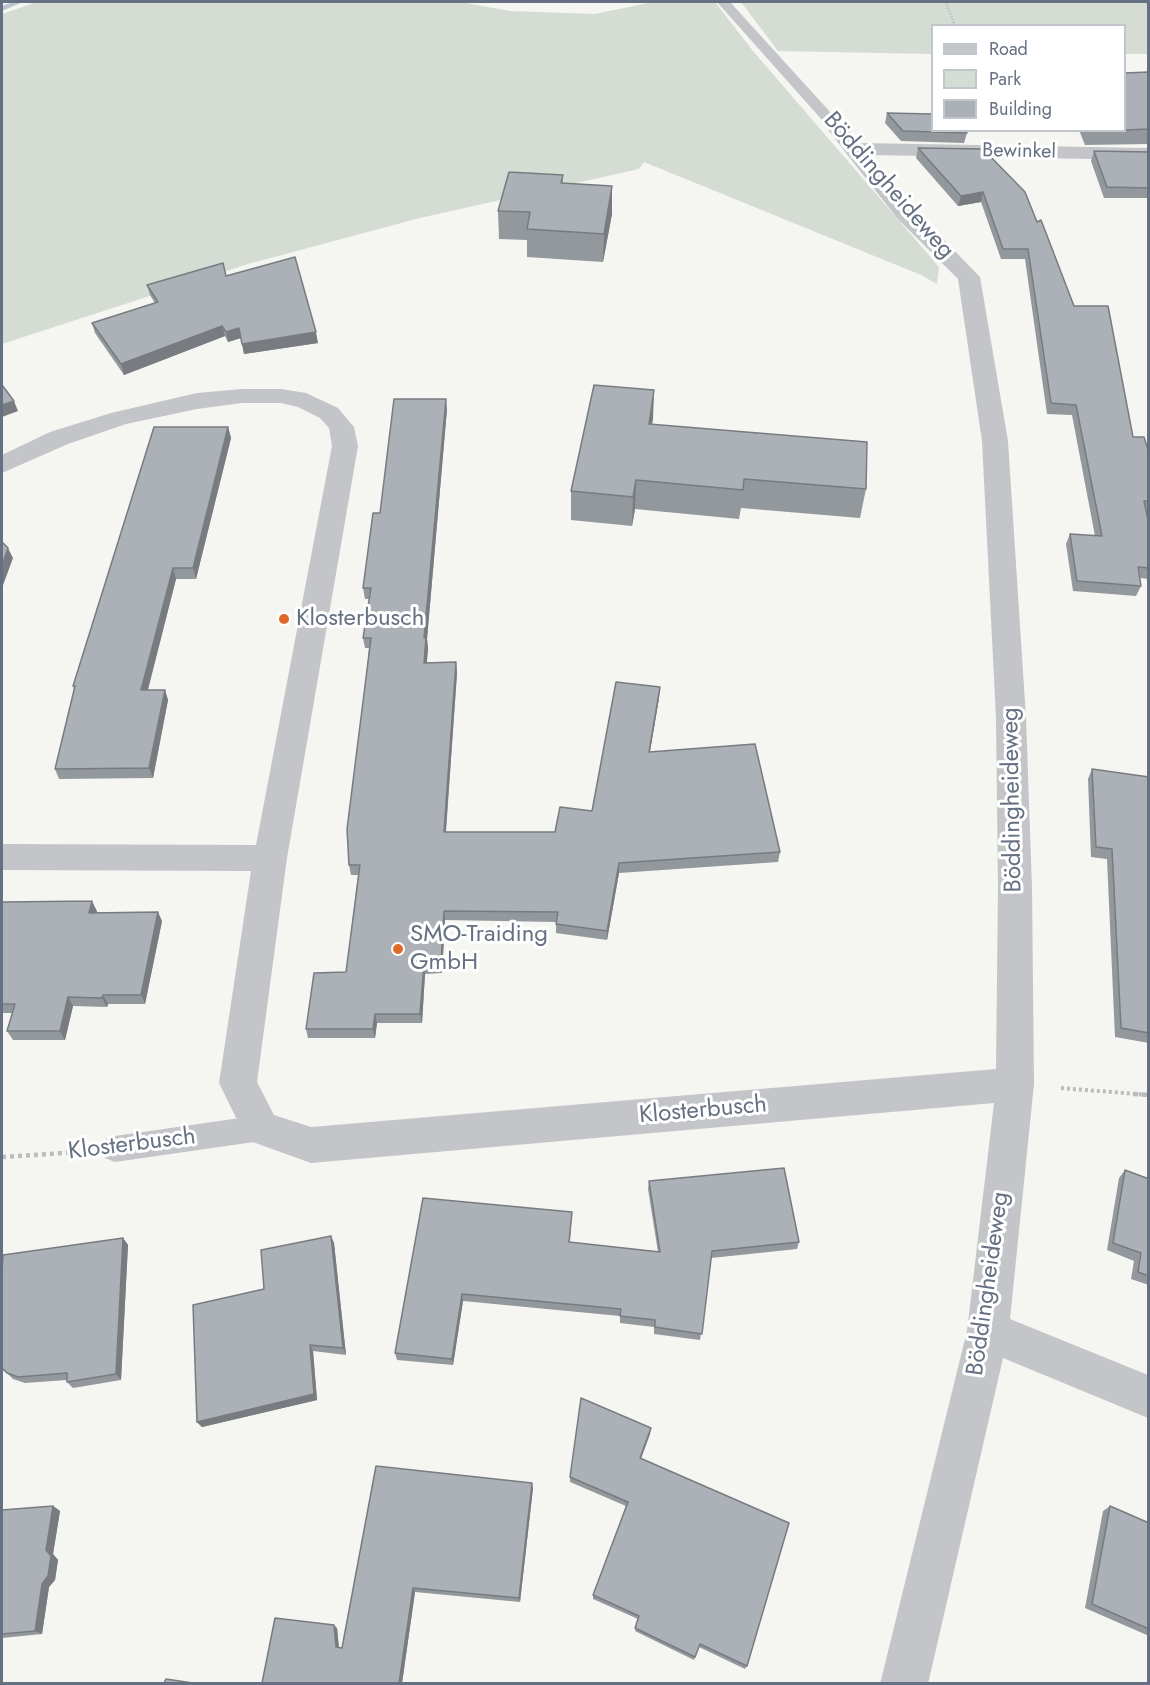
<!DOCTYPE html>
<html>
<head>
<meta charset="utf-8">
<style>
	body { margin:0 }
	#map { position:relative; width:1150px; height:1685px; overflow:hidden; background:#f5f5f1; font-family:Jost,sans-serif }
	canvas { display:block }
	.frame { position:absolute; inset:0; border:3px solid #657182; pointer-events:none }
	.legend { position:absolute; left:931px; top:24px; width:195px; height:108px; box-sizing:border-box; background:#fff; border:2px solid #c1c6cd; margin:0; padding:8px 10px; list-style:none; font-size:18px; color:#657182 }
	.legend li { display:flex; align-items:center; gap:12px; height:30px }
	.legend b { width:30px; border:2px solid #c1c6cd }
</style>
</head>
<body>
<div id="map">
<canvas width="1150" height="1685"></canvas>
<div class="frame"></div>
<ul class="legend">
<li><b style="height:8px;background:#c3c5c9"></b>Road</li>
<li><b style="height:16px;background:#d5dcd3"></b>Park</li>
<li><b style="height:16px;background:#abb1b7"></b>Building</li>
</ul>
</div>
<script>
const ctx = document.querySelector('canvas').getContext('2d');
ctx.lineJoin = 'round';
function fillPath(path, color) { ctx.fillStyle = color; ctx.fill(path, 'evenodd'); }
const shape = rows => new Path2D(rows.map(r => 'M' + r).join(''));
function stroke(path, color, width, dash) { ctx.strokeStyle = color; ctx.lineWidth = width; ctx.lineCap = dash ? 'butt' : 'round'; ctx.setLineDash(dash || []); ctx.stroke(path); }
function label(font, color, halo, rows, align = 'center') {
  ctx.font = font + ' Jost,sans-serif'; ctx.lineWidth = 6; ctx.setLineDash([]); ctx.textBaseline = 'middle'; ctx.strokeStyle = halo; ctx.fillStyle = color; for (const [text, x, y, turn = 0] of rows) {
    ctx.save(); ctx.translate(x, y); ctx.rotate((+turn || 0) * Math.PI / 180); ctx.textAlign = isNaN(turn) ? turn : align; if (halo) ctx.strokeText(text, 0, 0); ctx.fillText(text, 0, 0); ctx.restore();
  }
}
fillPath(shape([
	[37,2,460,2,510,11,595,14,653,2,715,2,753,51,939,267,937,284,921,275,644,162,639,169,420,218,248,264,2,344,2,14],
	[741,2,1148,2,1148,54,1125,54,1124,26,932,26,932,54,778,51]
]), '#d5dcd3');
fillPath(shape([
	[13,2,23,2,2,11,2,6,13,2]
]), '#bec6cd');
stroke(shape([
	[946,2,955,26]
]), '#babcbe', 2, [1.5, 1.5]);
stroke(shape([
	[1061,1088,1148,1095]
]), '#babcbe', 4, [3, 3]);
stroke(shape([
	[1134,1094,1148,1095],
	[2,1157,79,1152]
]), '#babcbe', 4.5, [4, 4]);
fillPath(shape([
	[717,2,730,2,841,124,843,127,841,130,831,130,717,2],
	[261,1115,271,1119,275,1128,271,1137,261,1141,115,1162,105,1158,101,1149,105,1140,115,1136,261,1115]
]), '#c3c5c9');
fillPath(shape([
	[836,121,843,123,859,143,1148,148,1148,160,870,155,913,208,980,277,1008,441,1026,718,1032,887,1034,1084,1010,1319,1148,1375,1148,1418,1003,1358,928,1684,880,1684,967,1331,994,1103,311,1163,247,1140,219,1083,251,871,2,870,2,844,256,845,332,446,329,428,320,418,298,407,281,403,242,403,197,409,126,424,68,444,2,473,2,455,50,432,111,413,197,393,242,389,281,389,306,393,338,408,354,427,358,446,287,858,257,1082,274,1115,311,1127,996,1069,998,887,996,718,982,441,958,279,897,218,846,153,826,127,829,123,836,121]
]), '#c3c5c9');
fillPath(shape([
	[1149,72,1149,144,1085,145,1079,130,1125,130,1125,73],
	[887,113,967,133,964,143,901,141,885,123],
	[918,148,1037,222,1133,437,1149,453,1149,511,1146,511,1149,525,1149,579,1140,578,1141,586,1136,596,1073,591,1066,544,1070,534,1095,536,1072,415,1047,414,1025,259,1001,259,981,202,958,206,916,158],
	[1094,151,1149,152,1149,198,1104,198,1091,161],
	[563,175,563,183,612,214,603,262,527,257,527,240,499,239,498,211],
	[226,276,318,343,244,354,241,338,228,342,225,336,124,375,95,333,92,323,155,303,150,295,147,285],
	[654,390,652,424,866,489,860,518,741,508,739,519,635,509,632,526,571,520,571,491],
	[447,409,427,639,428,649,426,663,456,662,457,673,446,832,555,832,592,811,659,698,650,752,780,852,778,862,619,873,607,940,556,933,556,922,445,920,442,973,425,974,422,1023,377,1023,375,1038,308,1038,306,1029,346,972,358,875,351,875,349,865,369,648,365,648,363,638,369,599,365,599,363,588,380,513],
	[228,427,231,438,196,579,176,579,148,690,165,690,168,700,153,778,59,779,55,769,74,690,73,686],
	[1092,769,1149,777,1149,1043,1115,1037,1107,859,1091,857,1088,779],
	[2,902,97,911,96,912,162,921,145,1004,108,1004,107,1007,73,1006,65,1040,13,1040,7,1031,12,1013,2,1013],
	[1125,1170,1148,1179,1149,1177,1149,1285,1131,1279,1134,1261,1107,1250,1119,1178],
	[649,1181,799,1242,797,1249,711,1258,700,1340,654,1334,654,1327,620,1323,620,1316,463,1301,453,1365,397,1360,395,1353,423,1198,572,1212,570,1242,658,1252,648,1189],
	[331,1236,334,1243,346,1355,313,1351,317,1400,202,1427,197,1422,264,1289],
	[123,1238,128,1245,121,1380,73,1388,67,1382,67,1380,25,1383,13,1379,2,1368],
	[650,1434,641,1459,747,1666,745,1669,699,1647,694,1660,635,1631,638,1619,593,1599,593,1595,626,1506,570,1482,570,1477],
	[533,1488,520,1602,415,1592,402,1683,262,1683,337,1628,339,1647,342,1648],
	[53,1506,60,1511,53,1554,58,1560,55,1580,49,1587,42,1634,2,1638,2,1510],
	[1110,1506,1149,1523,1149,1636,1085,1608,1103,1511]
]), '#93989d');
fillPath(shape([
	[612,186,612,214,603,262,604,234],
	[983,192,981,202,958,206,961,196],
	[222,326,225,336,124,375,121,364],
	[239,328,241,338,228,342,226,332],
	[316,332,318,343,244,354,242,344],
	[654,390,653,419,647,453,649,424],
	[446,399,447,409,427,639,428,649,426,673,424,663,424,638],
	[14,401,18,411,2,417,2,405],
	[228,427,231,438,196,579,193,568],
	[636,480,635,509,632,526,633,497],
	[8,548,13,558,2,588,2,566],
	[173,568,176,579,145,700,141,690],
	[456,662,457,673,445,842,444,832],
	[660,687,659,698,648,762,649,752],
	[165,690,168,700,153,778,149,768],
	[619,863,619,873,607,940,607,931],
	[92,901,97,911,94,922,89,913],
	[444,911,445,920,442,973,441,964],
	[158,912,162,921,145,1004,141,995],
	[424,964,425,974,422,1023,420,1014],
	[103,995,108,1004,107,1007,102,998],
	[68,997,73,1006,65,1040,60,1031],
	[375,1014,377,1023,375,1038,373,1029],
	[331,1236,334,1243,346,1355,343,1348],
	[123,1238,128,1245,121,1380,116,1374],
	[462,1294,463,1301,453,1365,452,1359],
	[310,1345,313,1351,317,1400,202,1427,197,1422],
	[651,1428,650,1434,639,1463,640,1458],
	[532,1483,533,1488,520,1602,519,1598],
	[53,1506,60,1511,53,1554,58,1560,55,1580,49,1587,42,1634,35,1631,46,1550],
	[413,1588,415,1592,402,1683,399,1683],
	[334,1625,337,1628,339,1650,336,1647]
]), '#787c80');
const building = shape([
	[1149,72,1149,129,1125,130,1125,73,1149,72],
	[887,113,933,114,933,130,965,130,967,133,903,131,887,113],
	[918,148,983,149,1025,192,1037,222,1041,220,1074,306,1108,306,1133,437,1144,437,1149,453,1149,501,1144,501,1149,525,1149,568,1138,567,1141,586,1077,581,1070,534,1102,536,1076,405,1051,403,1028,249,1003,249,983,192,961,196,918,148],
	[1094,151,1149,152,1149,188,1107,187,1094,151],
	[509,172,563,175,561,183,612,186,604,234,527,229,530,212,498,211,509,172],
	[295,257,316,332,242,344,239,328,226,332,222,326,121,364,92,323,158,302,147,285,223,263,226,276,295,257],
	[2,385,14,401,2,405,2,385],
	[594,385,654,390,649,424,867,442,866,489,744,479,743,490,636,480,633,497,571,491,594,385],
	[394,399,446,399,424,638,426,638,424,663,456,662,444,832,555,832,560,807,592,811,616,682,660,687,649,752,755,744,780,852,619,863,607,931,556,924,558,912,444,911,441,964,424,964,420,1014,375,1014,373,1029,306,1029,314,973,346,972,360,865,349,865,347,829,371,638,363,638,371,588,363,588,373,513,380,513,394,399],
	[154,427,228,427,193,568,173,568,141,690,165,690,149,768,55,769,75,686,73,686,154,427],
	[2,542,8,548,2,566,2,542],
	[1092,769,1149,777,1149,1033,1121,1028,1112,849,1096,847,1092,769],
	[92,901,89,913,158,912,141,995,103,995,102,998,68,997,60,1031,7,1031,15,1004,2,1004,2,902,92,901],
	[784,1168,799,1242,712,1251,702,1334,655,1327,655,1320,620,1316,621,1309,462,1294,452,1359,395,1353,423,1198,572,1212,569,1242,660,1252,649,1181,784,1168],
	[1125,1170,1149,1179,1149,1276,1138,1272,1141,1253,1113,1243,1125,1170],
	[331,1236,343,1348,310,1345,314,1394,197,1422,193,1305,264,1289,261,1250,331,1236],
	[123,1238,116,1374,67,1382,67,1373,18,1377,7,1373,2,1368,2,1271,3,1255,123,1238],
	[581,1398,651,1428,640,1458,789,1523,747,1666,700,1644,695,1657,635,1628,639,1616,593,1595,628,1502,570,1477,581,1398],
	[376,1466,532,1483,519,1598,413,1588,399,1683,262,1683,275,1618,334,1625,336,1647,342,1648,376,1466],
	[53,1506,46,1550,51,1556,48,1576,42,1584,35,1631,2,1634,2,1510,53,1506],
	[1110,1506,1149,1523,1149,1629,1092,1604,1110,1506],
	[166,1679,193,1683,164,1683,166,1679]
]);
fillPath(building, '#abb1b7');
stroke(building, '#787c80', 1.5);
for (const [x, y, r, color] of [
	[284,619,6,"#de6929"],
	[398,949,6,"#de6929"]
]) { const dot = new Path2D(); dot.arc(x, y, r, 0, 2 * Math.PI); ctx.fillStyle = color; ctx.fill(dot); stroke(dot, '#fff', 2); }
label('20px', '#657182', '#fff', [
	["Bewinkel",1019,152,1]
]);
label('24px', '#657182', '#fff', [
	["Böddingheideweg",888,186,49],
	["Böddingheideweg",1013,800,-91],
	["Klosterbusch",703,1111,-5],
	["Klosterbusch",132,1145,-7],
	["Böddingheideweg",989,1284,-82]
]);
label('24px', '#657182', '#fff', [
	["Klosterbusch",296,619],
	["SMO-Traiding",410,935],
	["GmbH",410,963]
], 'left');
</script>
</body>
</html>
